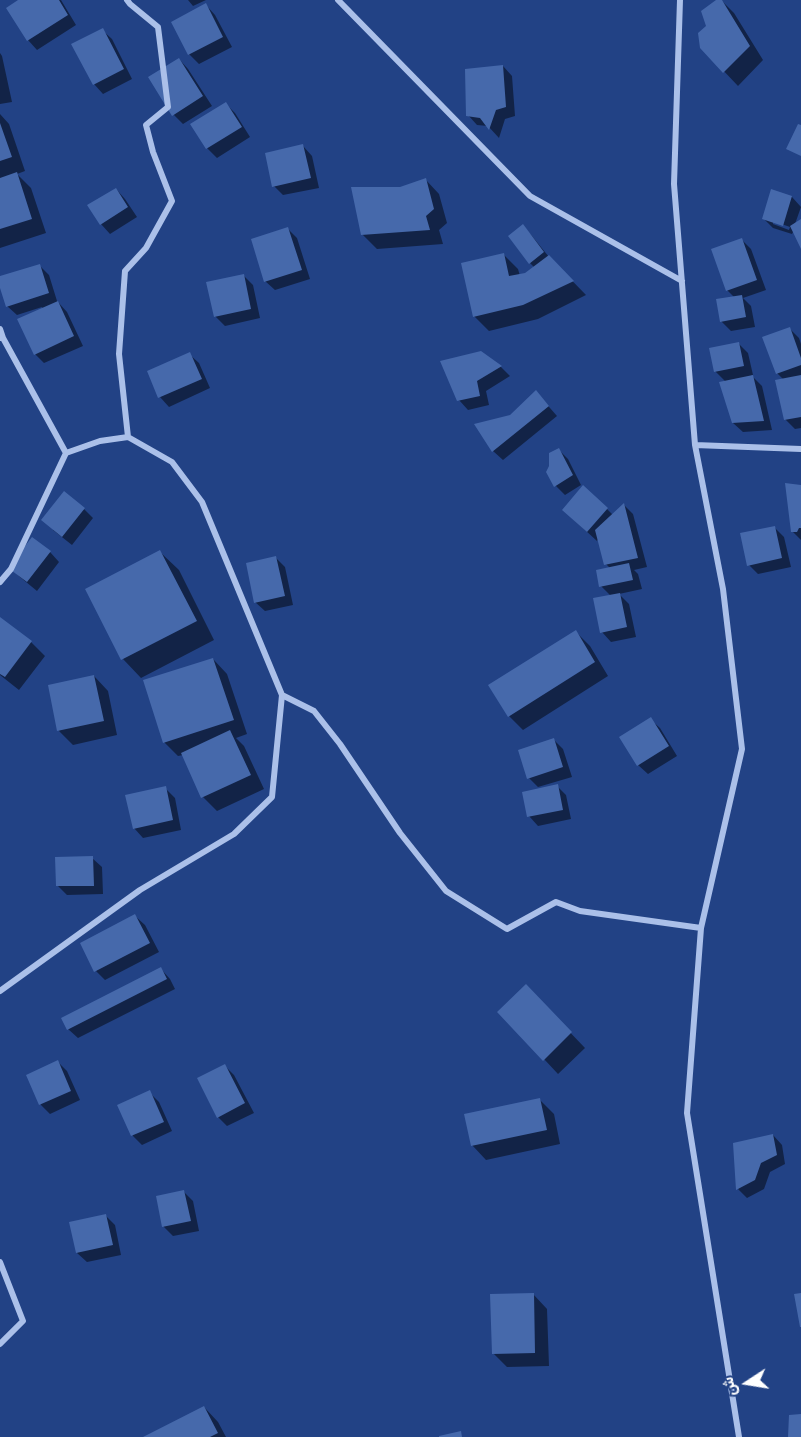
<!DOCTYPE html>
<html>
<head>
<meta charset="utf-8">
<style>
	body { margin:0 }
	#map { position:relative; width:801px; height:1437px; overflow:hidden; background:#224285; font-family:"Source Sans 3",Vazirmatn,sans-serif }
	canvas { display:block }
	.north { position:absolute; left:717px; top:1353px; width:60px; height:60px; -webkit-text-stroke:4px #224285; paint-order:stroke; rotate:258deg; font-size:16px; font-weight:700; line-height:24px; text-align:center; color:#fff }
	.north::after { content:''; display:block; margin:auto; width:21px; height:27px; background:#fff; clip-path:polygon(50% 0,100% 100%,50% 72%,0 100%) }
</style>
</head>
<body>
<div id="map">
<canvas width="801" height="1437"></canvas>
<div class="north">ش</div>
</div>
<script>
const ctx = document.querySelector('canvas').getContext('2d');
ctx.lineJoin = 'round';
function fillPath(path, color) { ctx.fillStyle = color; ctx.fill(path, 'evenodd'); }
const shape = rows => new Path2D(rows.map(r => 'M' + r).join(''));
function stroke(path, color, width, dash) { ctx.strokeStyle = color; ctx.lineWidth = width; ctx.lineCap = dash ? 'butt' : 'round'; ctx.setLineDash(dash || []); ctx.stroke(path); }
fillPath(shape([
	[21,0,61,0,76,25,37,50,28,40],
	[188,0,206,0,193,6],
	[719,0,721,0,734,13,763,60,738,86,701,47,708,26],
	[206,5,215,15,232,47,199,64,189,54,173,22],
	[102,30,112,39,132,79,103,94,94,84],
	[0,53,2,56,12,102,0,104],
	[179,59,188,69,212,106,183,124,174,115],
	[503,66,512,76,515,116,505,119,499,138,488,126,477,125,468,115],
	[226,104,235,113,250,137,217,158,207,148,192,125],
	[0,114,9,124,25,171,17,174,31,188,46,233,0,248],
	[303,146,312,156,319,188,283,195,274,186],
	[425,179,439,194,447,223,439,230,443,244,377,249,362,234,400,188],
	[116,189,125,199,137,217,110,234,101,224],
	[772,191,792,197,801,207,795,224,801,220,801,246,794,230,792,234,773,228,763,218],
	[773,221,790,227,789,230,773,224],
	[523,226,532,236,549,257,586,295,538,319,489,331,474,316,504,255,518,269,520,276,525,275,535,268,530,263],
	[288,229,297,238,310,279,275,290,265,281],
	[742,240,751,249,766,290,743,298,751,306,755,327,731,331,721,321,735,298,727,290],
	[39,265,49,275,57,301,67,312,83,346,44,363,35,354,43,309,42,307,17,315,7,306,0,283,0,278],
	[243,275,253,285,260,318,225,326,215,316],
	[790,329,799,338,801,344,801,428,795,429,785,419,784,380,777,373],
	[739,344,748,353,753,375,751,375,762,386,772,430,743,432,733,423,726,382,715,371],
	[481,352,501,367,510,376,486,391,489,405,468,410,459,400],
	[189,354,199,363,210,388,169,407,160,397,148,372],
	[536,392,557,416,503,460,493,451,477,425,510,416],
	[559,450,568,459,581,485,565,495,556,486],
	[801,487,801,540,793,532],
	[624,505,633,514,647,567,634,570,638,574,642,589,619,594,629,604,636,637,611,642,602,632,611,596,601,586,611,569,606,564,599,538,597,541,573,519,607,509,613,515],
	[84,509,93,518,72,545,53,530],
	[775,528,784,537,791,567,758,574,749,565],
	[32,539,50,552,59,562,37,591,20,577,10,568],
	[160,552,179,570,214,640,141,678,123,659],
	[276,558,285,567,293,605,265,611,255,602],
	[0,618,31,642,45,656,19,690,0,675],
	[576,632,590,646,608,676,523,730,509,716],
	[213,659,227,674,247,734,236,738,244,746,264,789,217,811,203,797,183,755,178,756,164,742],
	[94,676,108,691,117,735,73,745,59,731],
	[650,719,660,728,677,756,648,774,638,765],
	[554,740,563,749,572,777,538,787,529,778],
	[557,786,566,795,571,819,538,826,529,816],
	[165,788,175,798,181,830,143,838,134,828],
	[92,858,102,867,103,894,67,895,58,886],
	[135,916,145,925,159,952,105,980,96,971],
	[161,969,170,979,175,989,78,1038,68,1029],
	[540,1001,585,1048,558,1074,544,1059],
	[58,1062,67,1071,80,1100,50,1114,41,1105,28,1075],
	[225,1066,234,1075,254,1113,227,1126,218,1117],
	[149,1092,159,1102,172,1131,142,1145,133,1136,119,1105],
	[539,1099,554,1114,560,1144,486,1160,472,1145],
	[773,1135,782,1145,785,1164,770,1172,764,1189,747,1198,738,1189],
	[184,1192,193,1201,199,1231,173,1236,164,1227,157,1197],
	[106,1216,115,1225,121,1255,87,1262,77,1253],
	[533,1294,547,1309,549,1366,507,1367,493,1353],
	[204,1407,218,1422,226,1437,147,1437]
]), '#0007');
fillPath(shape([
	[18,0,59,0,68,15,27,41,6,8],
	[716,0,722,0,750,46,723,73,700,48,698,33,706,26,701,11],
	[206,3,223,37,188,55,171,22],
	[103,28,124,69,93,85,71,44],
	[179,58,203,96,172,116,148,77],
	[503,65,506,107,496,110,489,130,480,118,466,116,465,69],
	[226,102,242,127,206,149,190,124],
	[0,123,12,157,0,161],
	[798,124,801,125,801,156,786,149],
	[303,144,311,178,272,187,265,153],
	[17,172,32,219,0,229,0,178],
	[426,178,434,209,426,216,430,230,361,235,351,187,400,187],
	[116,188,128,207,100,225,87,205],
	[771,189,792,196,783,226,762,219],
	[801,219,801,249,790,226],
	[523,224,544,252,529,264,508,236],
	[288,227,302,270,264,282,251,239],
	[742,238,757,280,726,291,711,249],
	[504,253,509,276,525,273,549,255,574,281,523,305,473,317,461,263],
	[40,264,49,293,6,307,0,288,0,276],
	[244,274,251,309,214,317,206,282],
	[742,295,746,317,720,322,716,299],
	[58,301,74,336,34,355,17,319],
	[790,327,801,358,801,365,776,374,762,337],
	[739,342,744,366,714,372,709,348],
	[481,351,502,366,477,381,480,396,457,401,440,361],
	[190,352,202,379,158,398,147,371],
	[753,375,764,421,732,423,719,382],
	[801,375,801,417,784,420,775,380],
	[536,390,549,406,492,452,474,424,510,415],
	[559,448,573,475,554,487,546,472,549,466,549,453],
	[785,483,801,485,801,528,799,528,797,532,791,532],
	[583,485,608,508,587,532,562,510],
	[64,491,85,508,62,537,41,520],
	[624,503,638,558,604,565,595,530],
	[775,526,782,558,747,566,740,533],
	[32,537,51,551,27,582,8,568],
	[160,550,197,621,121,660,85,589],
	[276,556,285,596,254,603,246,563],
	[629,563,633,580,599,587,596,570],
	[620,593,627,627,600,633,593,598],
	[0,617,32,641,5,677,0,674],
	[576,630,595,662,508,717,488,685],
	[213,658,234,720,163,743,143,680],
	[94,675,104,721,57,731,48,685],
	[651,717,669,746,637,766,619,737],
	[230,730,251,775,201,798,181,753],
	[554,738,563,767,527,779,518,750],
	[558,784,563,810,527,817,522,792],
	[166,786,173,820,133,829,125,795],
	[93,856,94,886,56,886,55,857],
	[135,914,150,943,94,972,80,943],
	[161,967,167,979,67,1030,61,1018],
	[526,984,572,1032,543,1061,497,1012],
	[58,1060,71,1091,39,1105,26,1075],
	[225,1064,245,1103,217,1118,197,1078],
	[150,1090,164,1122,131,1136,117,1105],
	[540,1098,547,1130,471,1146,464,1114],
	[773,1134,777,1155,761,1163,755,1180,736,1190,733,1143],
	[184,1190,191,1221,162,1227,156,1196],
	[106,1214,113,1245,76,1253,69,1222],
	[534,1293,535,1353,492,1354,490,1294],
	[801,1293,801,1327,800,1327,794,1294],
	[204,1406,218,1433,210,1437,143,1437],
	[801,1414,801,1437,788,1437,789,1415],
	[461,1431,462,1437,439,1437,439,1436]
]), '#4669ab');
stroke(shape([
	[127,0,130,4,158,27,168,107,146,125,153,152,172,201,146,248,125,271,119,354,128,437],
	[338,0,530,196,682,281],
	[680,0,674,184,695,445,723,589,742,749,701,928,687,1113,739,1437],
	[0,329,3,338],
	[0,338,3,338,66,453,100,441,128,437,172,462,202,502,282,695,314,711,340,744,400,833,446,891,507,929,556,902,580,911,701,928],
	[695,445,801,449],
	[0,582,11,569,66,453],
	[0,991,140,890,234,834,272,797,282,695],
	[0,1262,23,1321,0,1344]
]), '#abc0e9', 6);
</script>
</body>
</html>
